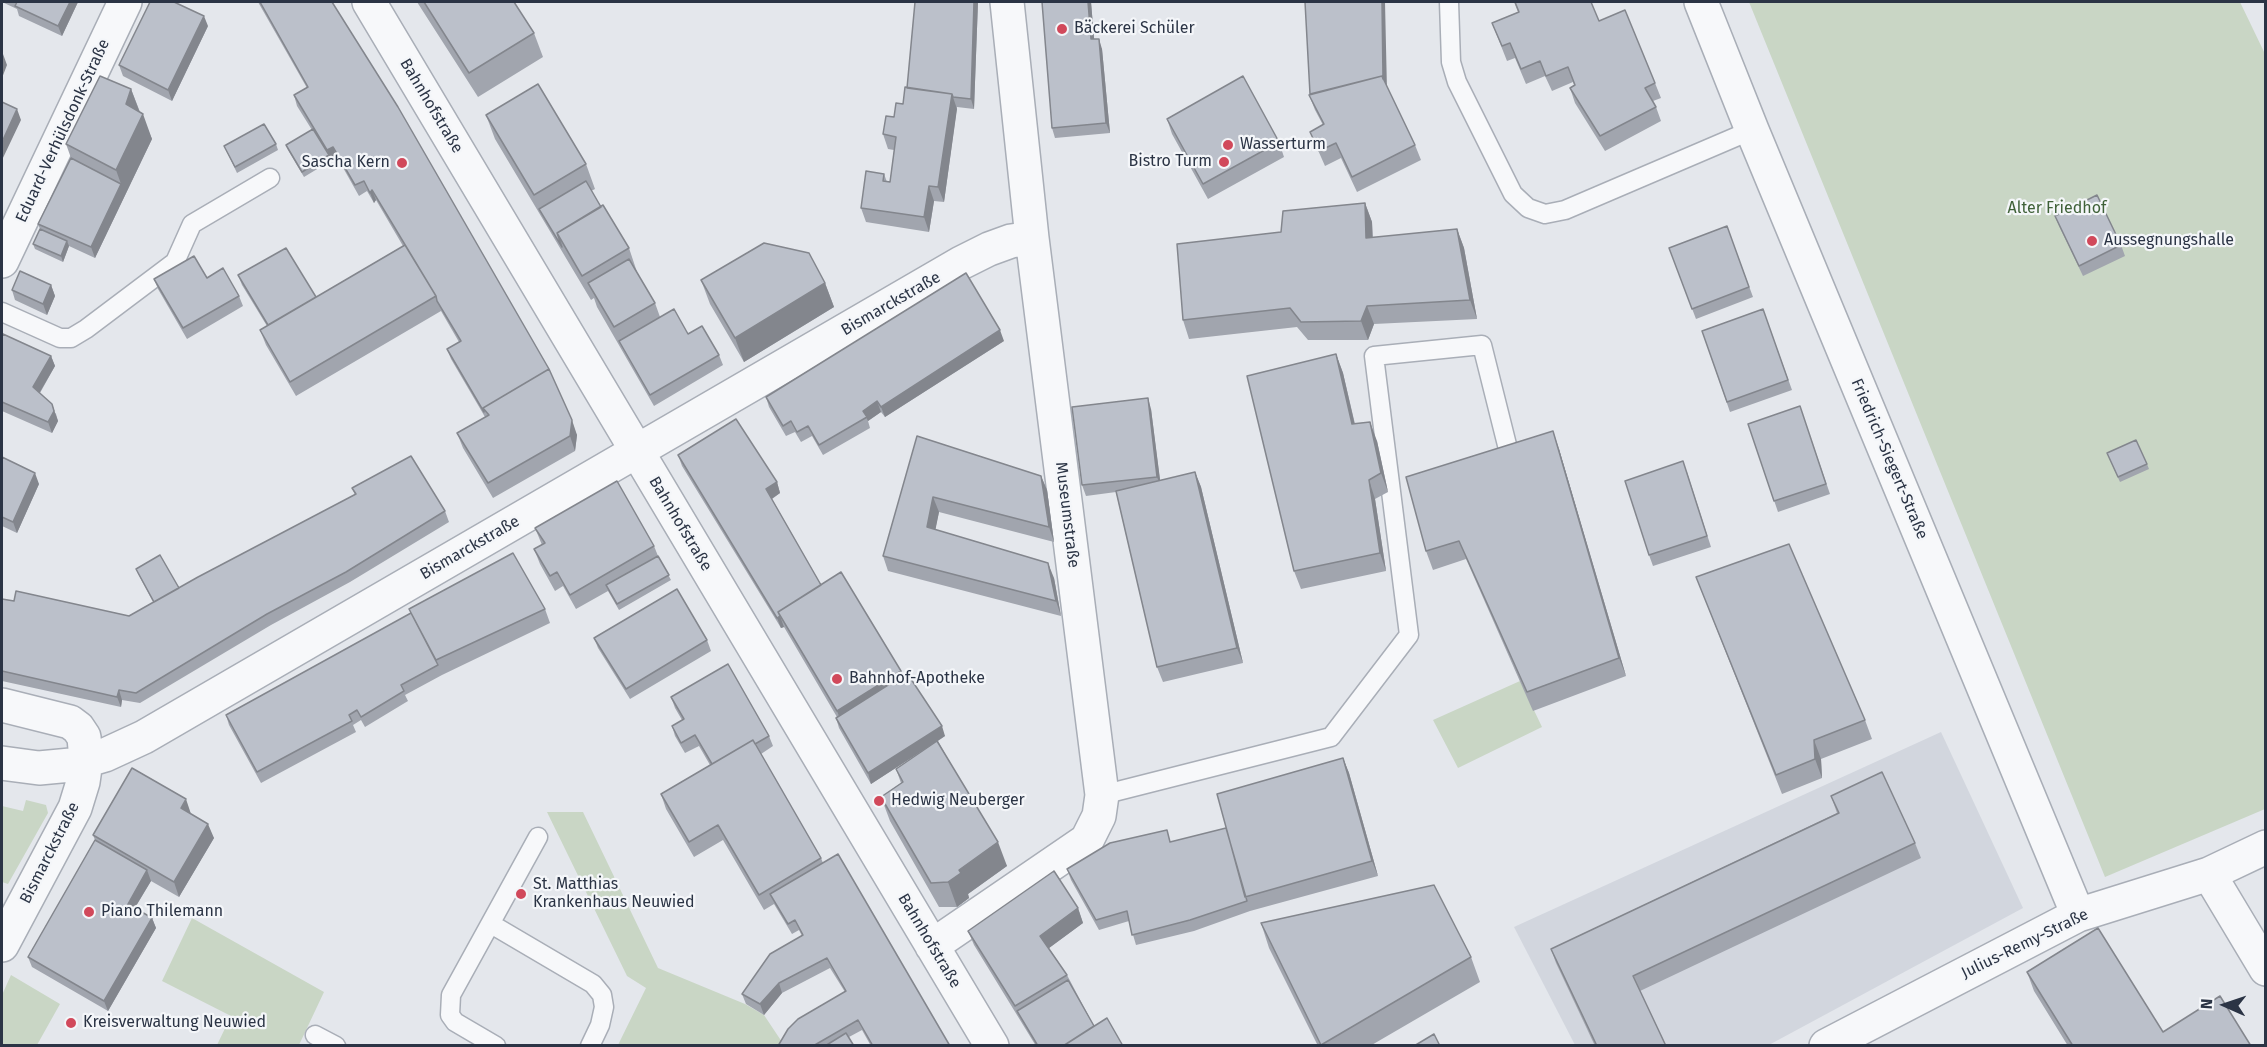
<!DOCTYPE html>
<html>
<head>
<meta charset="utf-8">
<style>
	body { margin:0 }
	#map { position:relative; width:2267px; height:1047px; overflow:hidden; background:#e4e7ec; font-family:"Fira Sans",sans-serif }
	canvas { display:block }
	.frame { position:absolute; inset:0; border:3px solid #2b3445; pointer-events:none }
	.north { position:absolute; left:2195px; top:975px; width:60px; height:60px; -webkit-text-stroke:4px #f4f6f9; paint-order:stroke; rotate:273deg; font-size:16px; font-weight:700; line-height:24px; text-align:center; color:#2b3445 }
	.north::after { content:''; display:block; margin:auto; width:21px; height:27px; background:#2b3445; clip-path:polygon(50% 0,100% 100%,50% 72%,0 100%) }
</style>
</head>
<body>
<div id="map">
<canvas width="2267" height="1047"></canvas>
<div class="frame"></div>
<div class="north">N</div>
</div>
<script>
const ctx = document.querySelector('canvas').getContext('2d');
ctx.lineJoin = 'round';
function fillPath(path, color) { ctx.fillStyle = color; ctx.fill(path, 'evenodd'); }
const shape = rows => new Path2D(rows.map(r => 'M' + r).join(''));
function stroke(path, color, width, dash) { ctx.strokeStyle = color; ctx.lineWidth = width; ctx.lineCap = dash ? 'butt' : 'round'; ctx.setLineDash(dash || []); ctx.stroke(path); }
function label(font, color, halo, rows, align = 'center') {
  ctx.font = font + ' "Fira Sans",sans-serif'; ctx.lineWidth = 4.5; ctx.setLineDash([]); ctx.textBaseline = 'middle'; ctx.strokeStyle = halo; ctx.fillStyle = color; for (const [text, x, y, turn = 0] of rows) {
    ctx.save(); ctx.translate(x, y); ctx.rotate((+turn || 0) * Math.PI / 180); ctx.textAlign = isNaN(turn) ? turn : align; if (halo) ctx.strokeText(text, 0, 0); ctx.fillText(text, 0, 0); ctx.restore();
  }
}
fillPath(shape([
	[1941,732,2023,908,1767,1046,1575,1045,1514,927]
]), '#d2d6de');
fillPath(shape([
	[1749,2,2240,2,2266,56,2265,809,2105,877],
	[1520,681,1542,727,1458,768,1433,720],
	[26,800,46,805,48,813,8,884,2,882,2,806,23,811],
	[547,812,583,812,658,968,745,1004,764,1015,784,1045,618,1045,646,988,627,976],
	[192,918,324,992,299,1045,217,1045,231,1016,162,981],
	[11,975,60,1004,37,1045,2,1045,2,995]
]), '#c9d6c5');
const lane = shape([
	[1449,2,1451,62,1457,82,1513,194,1528,208,1545,214,1565,210,1752,130],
	[2,312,60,338,71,338,86,329,175,262,192,224,270,178],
	[1102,795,1331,737,1409,635,1374,356,1482,345,1508,449],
	[491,924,593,984,602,995,604,1007,600,1025,590,1046],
	[315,1035,336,1046],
	[496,1046,455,1022,450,1015,451,995,538,837]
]);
const street = shape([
	[369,2,992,1046],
	[1701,2,1752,130,2078,915],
	[2,261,125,2],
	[2,705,70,722,78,728,84,737,86,761,83,782,75,808,2,945],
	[2,763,39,768,71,765,105,755,144,737,961,263,989,249,1011,241,1032,238],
	[2209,874,2266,969],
	[932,946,1087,840,1099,816,1102,795,1032,238,1007,2],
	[1826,1046,2078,915,2209,874,2266,847]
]);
stroke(lane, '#a9aeb7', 21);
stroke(street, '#a9aeb7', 36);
stroke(lane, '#f7f8fa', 18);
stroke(street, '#f7f8fa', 33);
fillPath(shape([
	[2,2,78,2,62,36,19,16,17,9],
	[258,2,332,2,577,435,575,451,493,498,463,448,457,433,485,417,451,359,447,349,459,342,441,311,296,396,266,345,260,330,267,326,242,285,238,275,316,297,403,246,376,200,374,203,367,191,359,196,337,157,304,177,288,150,286,145,312,130,297,106,294,95,307,88],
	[417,2,514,2,534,33,543,57,478,97],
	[915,2,978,2,974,109,957,107,944,202,934,201,929,232,866,222,861,208,884,174,887,182,890,182,894,150,888,149,883,134,903,104,907,88],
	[1042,2,1091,2,1094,39,1102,49,1110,133,1055,138,1052,128],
	[1514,2,1599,21,1655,83,1661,98,1653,101,1656,107,1661,121,1605,151,1575,103,1570,88,1574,85,1573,82,1552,91,1545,76,1526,84,1515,58,1507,61,1492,23,1518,12],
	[208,26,172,101,123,76,119,65],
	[1387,87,1415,145,1421,160,1357,192,1341,158,1325,166,1310,132,1323,125,1315,110,1309,95],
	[131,89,140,112,152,139,95,258,69,246,63,262,35,249,33,244,40,229,38,224,71,158,66,144],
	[486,115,586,164,595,189,591,191,629,248,637,272,637,273,655,303,660,317,688,334,719,355,723,365,654,406,597,307,594,298,591,300,495,139],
	[1167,119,1279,142,1284,157,1208,199,1172,134],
	[276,144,278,150,237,173,224,146],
	[1365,203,1372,222,1373,238,1457,229,1464,248,1477,319,1374,324,1368,340,1308,340,1297,327,1189,339,1183,320,1281,232],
	[2055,216,2121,245,2125,256,2083,276,2059,226],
	[1727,226,1753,297,1696,319,1669,248],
	[154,279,239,296,243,306,187,339,158,289],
	[701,280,825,283,834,307,744,362,710,304],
	[51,285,55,296,47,315,15,300,12,290],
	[1763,309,1792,390,1730,412,1702,331],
	[2,337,51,356,55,366,40,393,56,414,58,421,52,433,2,411],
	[1004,341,885,417,881,412,868,421,870,428,823,455,812,436,801,442,795,432,786,436,769,407,766,397],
	[1336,354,1343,373,1355,424,1377,441,1388,492,1375,499,1386,571,1301,589,1294,571],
	[1800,406,1830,494,1778,512,1748,424],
	[1151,409,1160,481,1195,472,1201,487,1243,663,1163,682,1157,667,1116,492,1086,496,1082,485],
	[917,436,1041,476,1047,490,1054,542,939,512,935,530,1054,578,1061,616,888,571,883,556],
	[1559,449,1626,676,1533,711,1466,559,1433,570,1426,551],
	[678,455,777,482,780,493,772,499,821,585,901,671,903,676,945,736,938,741,1007,866,968,894,969,898,957,907,939,907,890,821,881,797,901,783,896,769,928,747,871,784,839,728,836,718,837,717,784,627,781,628,682,466],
	[2,457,39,484,17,533,2,526],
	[2109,458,2147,464,2149,469,2120,482],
	[1687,472,1711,547,1653,566,1649,555],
	[352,488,445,511,449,522,350,582,271,625,140,703,122,700,121,707,2,681,2,599,14,601,129,616,153,602,138,574,136,569,179,588,355,495],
	[535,528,654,546,658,556,671,580,619,610,608,591,576,609,563,586,555,591,540,564,534,549,542,545],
	[1696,577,1865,720,1872,739,1821,759,1822,778,1782,794],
	[409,609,545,609,550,623,442,675,405,695,408,701,365,727,361,720,353,725,356,732,261,783,229,725,226,715,411,613],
	[594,638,707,640,711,651,630,699,598,648],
	[671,697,769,736,773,746,761,754,821,858,823,863,950,1046,871,1046,862,1030,849,1037,854,1046,778,1046,845,992,830,968,782,993,764,1015,746,1004,742,994,802,936,799,930,792,934,774,904,764,910,723,840,694,857,666,809,661,794,710,765,699,746,685,753,675,736,672,726,682,720,675,708],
	[1343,758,1349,773,1378,876,1250,911,1194,931,1136,945,1129,921,1099,930,1071,880,1067,869,1226,828],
	[1831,796,1915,843,1921,858,1640,991,1666,1046,1595,1046,1556,963,1551,949,1837,813],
	[191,814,214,838,179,897,151,881,135,908,152,918,156,928,108,1011,32,967,28,957,95,840,93,835],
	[1078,908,1083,923,1049,948,1067,975,1094,1026,1123,1046,1036,1046,974,945,968,931],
	[1261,923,1471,957,1480,982,1370,1046,1318,1046,1269,948],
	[2027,972,2163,1032,2251,1046,2068,1046,2034,991]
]), '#a1a5ae');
fillPath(shape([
	[70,2,78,2,62,36,58,26],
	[974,2,978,2,974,109,971,99],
	[1088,2,1091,2,1095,49,1091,39],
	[1382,2,1385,2,1387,91,1383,80],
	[204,16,208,26,172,101,168,90],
	[1099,39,1102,49,1110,133,1106,123],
	[3,54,7,65,2,78,2,58],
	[131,89,140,113,126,104],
	[952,94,957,109,944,202,938,187],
	[17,109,21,120,2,160,2,142],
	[143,114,152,139,95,258,91,247,121,184,116,170],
	[333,147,337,157,331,161,327,150],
	[929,186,934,201,929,232,924,217],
	[372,190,376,200,374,203,370,193],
	[1365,203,1372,222,1373,257,1366,238],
	[1457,229,1464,248,1477,319,1470,300],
	[67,241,69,246,63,262,61,256],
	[825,283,834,307,744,362,735,338],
	[51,285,55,296,47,315,43,304],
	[1367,306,1374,324,1368,340,1361,321],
	[1000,330,1004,341,885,417,881,407],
	[1336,354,1343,373,1359,443,1352,424],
	[51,356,55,366,37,397,33,387],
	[1148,398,1151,409,1161,487,1157,477],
	[877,401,881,412,868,421,863,411],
	[52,404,58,421,52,433,48,422],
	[572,420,577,435,575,451,570,436],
	[1370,422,1377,441,1388,492,1381,473],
	[1553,431,1559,449,1626,676,1619,658],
	[1195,472,1201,487,1243,663,1237,648],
	[35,473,39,484,17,533,13,522],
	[1041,476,1047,490,1054,542,1049,527],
	[1369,480,1375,499,1386,571,1380,553],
	[777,482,780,493,770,500,766,489],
	[933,497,939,512,933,542,927,527],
	[1048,563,1054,578,1061,616,1056,601],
	[780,616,784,627,781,628,777,618],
	[901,671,907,686,843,726,837,711],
	[119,690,122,700,121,707,117,697],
	[942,726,945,736,871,784,868,773],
	[1814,740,1821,759,1822,778,1815,759],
	[1343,758,1349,773,1378,876,1372,861],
	[186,799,191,814,181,808],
	[208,824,214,838,179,897,174,882],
	[998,842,1007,866,968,894,969,898,957,907,948,882,959,870],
	[147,870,151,881,131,914,128,904],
	[1078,908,1083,923,1045,951,1040,936],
	[152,918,156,928,108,1011,104,1001],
	[779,983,782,993,764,1015,760,1004]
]), '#83868d');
const building = shape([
	[17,2,70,2,58,26,15,6,17,2],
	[150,2,174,2,204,16,168,90,119,65,150,2],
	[260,2,332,2,398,107,549,369,483,408,484,412,447,349,461,341,437,301,436,296,372,190,370,193,364,181,355,185,333,147,327,150,294,95,308,87,260,2],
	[424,2,514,2,534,33,469,73,424,2],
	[915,2,974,2,971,99,953,97,952,94,907,88,915,2],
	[1042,2,1088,2,1091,39,1099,39,1106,123,1052,128,1042,2],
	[1305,2,1382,2,1383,79,1382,76,1310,94,1305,2],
	[1515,2,1591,2,1599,21,1625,10,1655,83,1645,88,1656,107,1600,136,1570,88,1575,85,1568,67,1546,76,1540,61,1521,69,1510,43,1502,46,1492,23,1519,12,1515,2],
	[100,76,131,89,126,104,143,114,116,170,66,144,100,76],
	[1243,76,1279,142,1203,184,1167,119,1243,76],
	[1382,76,1415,145,1352,177,1336,143,1319,151,1310,132,1324,124,1309,95,1382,76],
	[538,84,586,164,534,195,486,115,538,84],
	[905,87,952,94,938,187,929,186,924,217,861,208,866,171,884,174,883,181,890,182,896,137,883,134,886,116,894,117,896,103,903,104,905,87],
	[2,102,17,109,2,142,2,102],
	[264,124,276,144,235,167,224,146,264,124],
	[313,129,329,155,302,172,286,145,313,129],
	[71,158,121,184,91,247,38,224,71,158],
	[586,181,601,207,557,233,562,247,539,209,586,181],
	[2097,195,2121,245,2079,266,2055,216,2097,195],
	[1365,203,1366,238,1457,229,1470,300,1367,306,1361,321,1301,322,1290,308,1183,320,1177,244,1281,232,1283,211,1365,203],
	[603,205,629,248,582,276,557,233,603,205],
	[1727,226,1749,287,1692,309,1669,248,1727,226],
	[40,229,67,241,61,256,33,244,40,229],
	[764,243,809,253,825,283,735,338,701,280,764,243],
	[405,245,436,296,290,382,260,330,405,245],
	[286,248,316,297,268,325,238,275,286,248],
	[194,256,207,278,223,268,239,296,183,328,154,279,194,256],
	[629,259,655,303,614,327,588,283,629,259],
	[20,271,51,285,43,304,12,290,20,271],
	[966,273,1000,330,881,407,877,401,863,411,867,417,819,445,808,426,797,432,791,421,783,426,766,397,966,273],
	[674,309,688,334,702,326,719,355,650,395,619,341,674,309],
	[1763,309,1788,380,1727,402,1702,331,1763,309],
	[3,334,51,356,33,387,52,404,54,411,48,422,2,402,2,337,3,334],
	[1336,354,1352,424,1370,422,1381,473,1369,480,1380,553,1294,571,1247,376,1336,354],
	[549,369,572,420,570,436,488,483,457,433,489,415,483,408,549,369],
	[1148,398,1157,477,1082,485,1072,407,1148,398],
	[1800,406,1826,484,1774,501,1748,424,1800,406],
	[736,419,777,482,766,489,821,585,778,612,780,616,777,618,678,455,736,419],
	[1553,431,1619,658,1527,692,1459,541,1426,551,1406,477,1553,431],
	[917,436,1041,476,1049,527,933,497,927,527,1048,563,1056,601,883,556,917,436],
	[2136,440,2147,464,2118,477,2107,453,2136,440],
	[411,456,445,511,346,572,267,614,136,693,119,690,117,697,2,671,2,599,14,601,16,591,129,616,198,577,356,494,352,488,411,456],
	[2,457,35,473,13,522,2,517,2,457],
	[1683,461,1707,536,1649,555,1625,481,1683,461],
	[1195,472,1237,648,1157,667,1116,491,1195,472],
	[617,481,654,546,570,595,557,572,550,576,534,549,545,543,535,528,617,481],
	[1789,544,1865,720,1814,740,1815,759,1776,775,1696,577,1789,544],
	[513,553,545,609,436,660,409,609,513,553],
	[160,555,179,588,154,602,136,569,160,555],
	[658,556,669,575,617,604,606,585,658,556],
	[841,572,901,671,837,711,778,612,841,572],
	[677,589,707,640,626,689,594,638,677,589],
	[411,613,438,665,401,685,404,691,361,717,357,710,349,715,352,721,257,772,226,715,411,613],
	[728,664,769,736,755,744,753,740,712,764,695,735,681,743,672,726,684,719,671,697,728,664],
	[907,673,942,726,868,773,836,718,907,673],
	[753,740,821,858,759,895,718,825,689,842,661,794,753,740],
	[937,741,998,842,959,870,961,873,948,882,931,883,881,797,903,782,896,769,937,741],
	[1343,758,1372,861,1245,897,1217,794,1343,758],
	[132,768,186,799,181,808,208,824,174,882,93,835,132,768],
	[1882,772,1915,843,1633,976,1666,1046,1597,1046,1551,949,1839,813,1831,796,1882,772],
	[1226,828,1247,901,1190,920,1132,935,1127,911,1096,920,1067,869,1110,843,1167,830,1170,842,1226,828],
	[95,840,147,870,128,904,152,918,104,1001,28,957,95,840],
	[838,854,950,1046,873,1046,858,1020,813,1046,778,1046,788,1029,798,1019,846,991,827,958,779,983,760,1004,742,994,770,954,803,935,795,920,788,924,770,894,838,854],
	[1054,871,1078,908,1040,936,1067,975,1015,1006,968,931,1054,871],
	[1434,885,1471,957,1321,1045,1261,923,1434,885],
	[2098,928,2163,1032,2220,996,2251,1046,2073,1046,2027,972,2098,928],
	[1068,980,1094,1026,1063,1046,1038,1046,1017,1011,1068,980],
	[1107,1018,1123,1046,1063,1046,1107,1018],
	[846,1033,854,1046,825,1046,846,1033],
	[1434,1034,1440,1046,1414,1046,1434,1034]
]);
fillPath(building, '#bbc0ca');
stroke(building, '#83868d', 1.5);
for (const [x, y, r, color] of [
	[1062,29,6,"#d1495b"],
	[1228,145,6,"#d1495b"],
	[1224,162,6,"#d1495b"],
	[402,163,6,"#d1495b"],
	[2092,241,6,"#d1495b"],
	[837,679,6,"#d1495b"],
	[879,801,6,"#d1495b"],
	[521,894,6,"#d1495b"],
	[89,912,6,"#d1495b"],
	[71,1023,6,"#d1495b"]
]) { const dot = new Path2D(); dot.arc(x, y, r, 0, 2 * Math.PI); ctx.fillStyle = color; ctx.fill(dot); stroke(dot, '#f4f6f9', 2); }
label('16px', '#2b3445', '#f4f6f9', [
	["Bäckerei Schüler",1074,29],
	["Wasserturm",1240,145],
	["Bistro Turm",1212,162,"right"],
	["Sascha Kern",390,163,"right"],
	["Aussegnungshalle",2104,241],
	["Bahnhof-Apotheke",849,679],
	["Hedwig Neuberger",891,801],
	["St. Matthias",533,885],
	["Krankenhaus Neuwied",533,903],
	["Piano Thilemann",101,912],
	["Kreisverwaltung Neuwied",83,1023]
], 'left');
label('16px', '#2b3445', '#f4f6f9', [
	["Bahnhofstraße",431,106,59],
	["Eduard-Verhülsdonk-Straße",63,131,-65],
	["Bismarckstraße",891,304,-30],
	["Friedrich-Siegert-Straße",1889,459,67],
	["Museumstraße",1067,515,83],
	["Bahnhofstraße",680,524,59],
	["Bismarckstraße",470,548,-30],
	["Bismarckstraße",50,853,-63],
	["Bahnhofstraße",929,941,59],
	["Julius-Remy-Straße",2025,944,-26]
]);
label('16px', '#3f6138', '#f4f6f9', [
	["Alter Friedhof",2057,209]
]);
</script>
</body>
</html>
